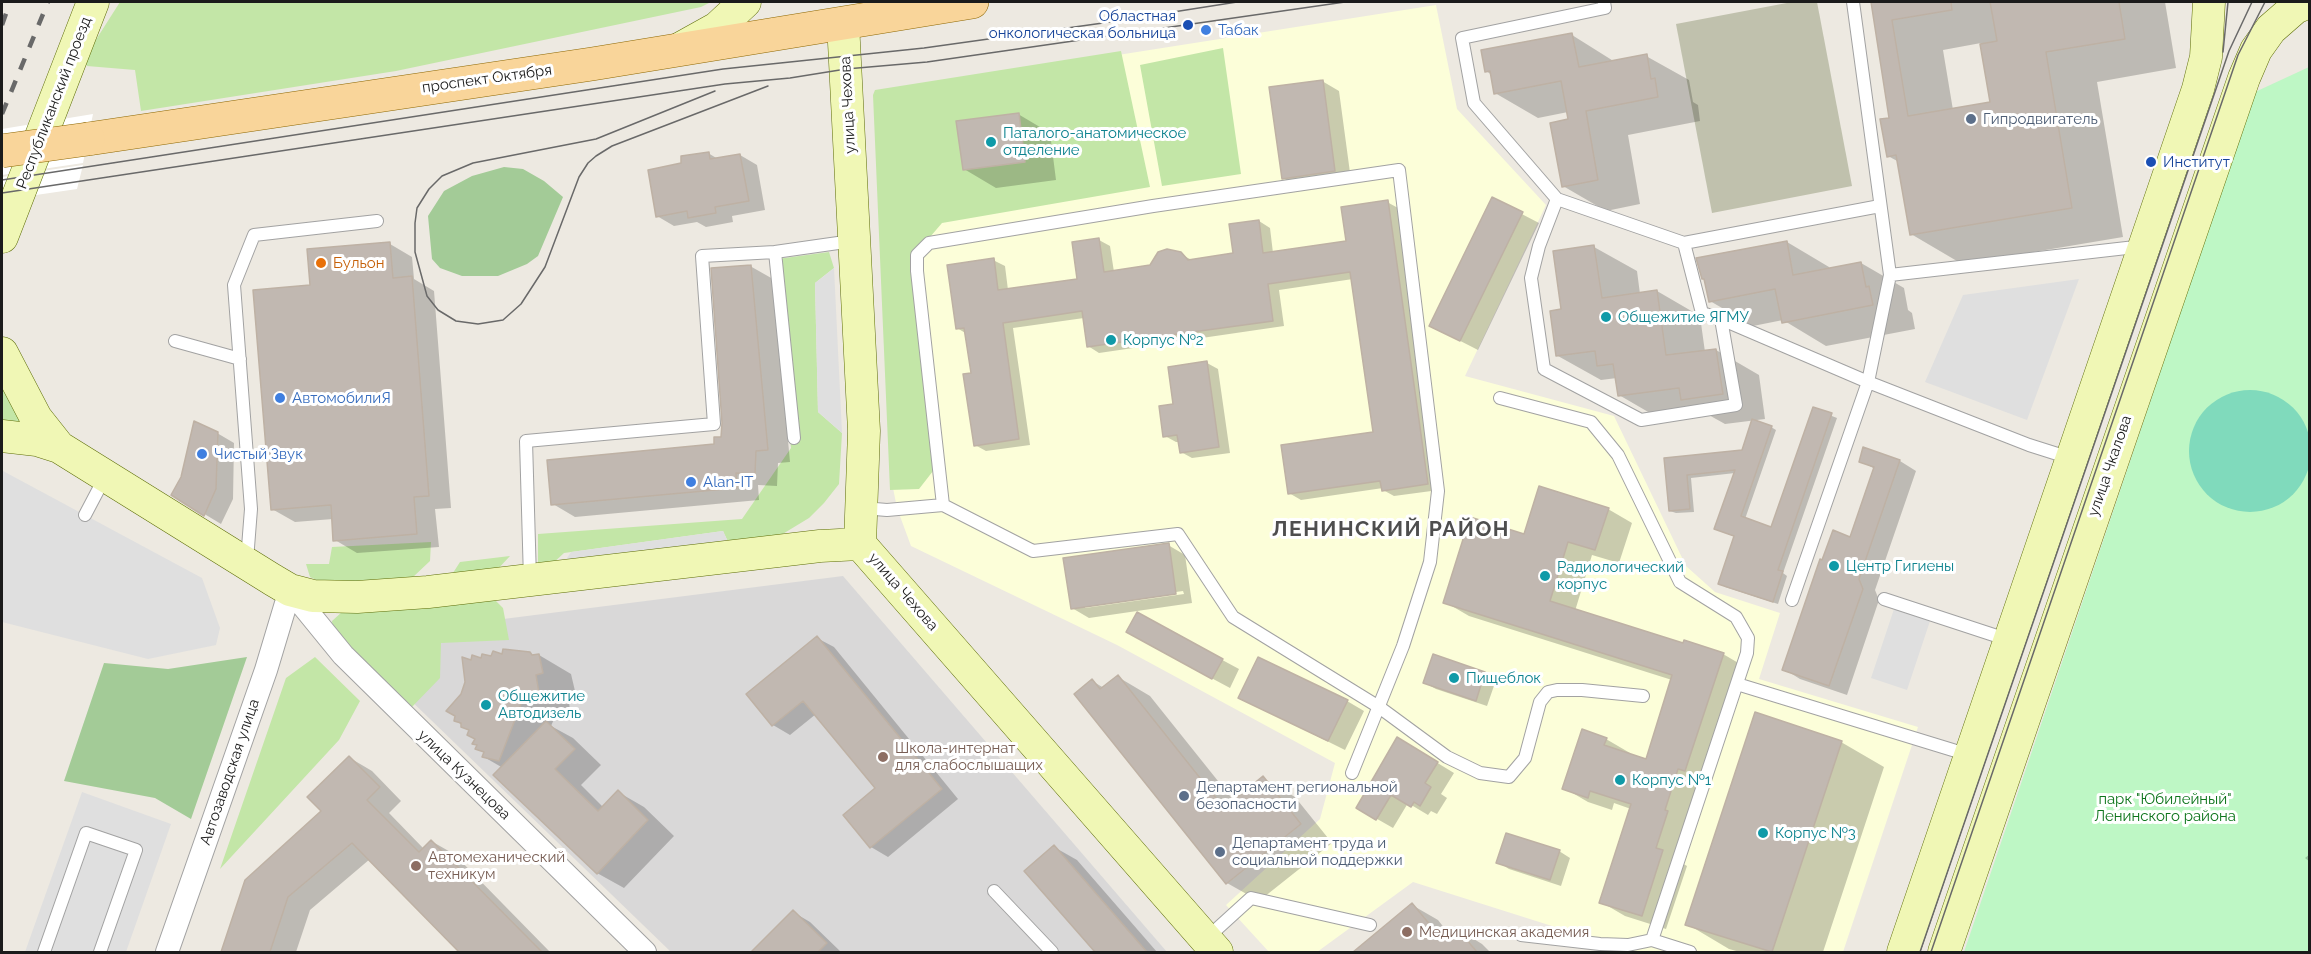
<!DOCTYPE html>
<html>
<head>
<meta charset="utf-8">
<style>
	body { margin:0 }
	#map { position:relative; width:2311px; height:954px; overflow:hidden; background:#ede9e1; font-family:Raleway,sans-serif }
	canvas { display:block }
	.frame { position:absolute; inset:0; border:3px solid #1b1b1b; pointer-events:none }
</style>
</head>
<body>
<div id="map">
<canvas width="2311" height="954"></canvas>
<div class="frame"></div>
</div>
<script>
const ctx = document.querySelector('canvas').getContext('2d');
ctx.lineJoin = 'round';
function fillPath(path, color) { ctx.fillStyle = color; ctx.fill(path, 'evenodd'); }
const shape = rows => new Path2D(rows.map(r => 'M' + r).join(''));
function stroke(path, color, width, dash) { ctx.strokeStyle = color; ctx.lineWidth = width; ctx.lineCap = dash ? 'butt' : 'round'; ctx.setLineDash(dash || []); ctx.stroke(path); }
function label(font, color, halo, rows, align = 'center') {
  ctx.font = font + ' Raleway,sans-serif'; ctx.lineWidth = 6; ctx.setLineDash([]); ctx.textBaseline = 'middle'; ctx.strokeStyle = halo; ctx.fillStyle = color; for (const [text, x, y, turn = 0] of rows) {
    ctx.save(); ctx.translate(x, y); ctx.rotate((+turn || 0) * Math.PI / 180); ctx.textAlign = isNaN(turn) ? turn : align; if (halo) ctx.strokeText(text, 0, 0); ctx.fillText(text, 0, 0); ctx.restore();
  }
}
fillPath(shape([
	[843,576,1167,952,671,952,371,662,369,636]
]), '#d9d8d8');
fillPath(shape([
	[1436,5,1457,109,1546,205,1465,376,1614,416,1686,566,1715,592,1780,613,1759,679,1918,727,1843,952,1634,952,1413,882,1317,952,1269,952,1226,905,1320,819,1335,763,1117,645,911,546,897,508,893,488,876,93]
]), '#fcfed9');
fillPath(shape([
	[1792,2,1817,2,1852,186,1712,213,1676,24]
]), '#c0c1ad');
fillPath(shape([
	[120,2,711,2,701,7,396,71,141,111,135,70,87,66,83,60],
	[1223,48,1241,174,1162,186,1140,65],
	[1121,51,1150,187,942,223,912,258,933,471,919,489,890,490,873,95,875,90],
	[829,252,834,268,815,283,818,412,842,433,839,484,824,503,809,518,781,535,730,546,723,531,564,553,550,566,538,564,538,534,742,519,791,448,770,260],
	[2,382,28,428,2,427],
	[431,542,430,561,412,578,327,585,310,577,306,564,329,564,332,547],
	[510,556,496,571,451,576,460,562],
	[494,599,503,608,509,640,441,643,440,678,410,709,333,630,332,621,343,611],
	[315,657,360,701,339,740,220,869,286,678]
]), '#c3e6a7');
fillPath(shape([
	[504,167,523,169,544,181,563,197,538,256,527,264,498,276,462,276,440,268,432,259,428,216,444,191,472,176],
	[247,657,191,819,155,798,64,781,104,663,168,669]
]), '#a3cb97');
fillPath(shape([
	[2309,67,2309,952,1964,952,2255,92]
]), '#bef7c5');
fillPath(shape([
	'2189 451a61 61 0 1 1 122 0a61 61 0 1 1-122 0Z'
]), '#80dabc');
fillPath(shape([
	[834,268,842,433,818,412,815,283],
	[2079,279,2027,420,1925,382,1963,295],
	[3,471,202,578,220,628,216,645,148,659,2,622],
	[723,531,730,546,561,567,571,552],
	[1896,603,1932,615,1907,690,1871,678],
	[82,792,171,824,126,952,25,952]
]), '#dfdfdf');
fillPath(shape([
	[93,114,83,163,2,175,2,129],
	[83,165,77,189,2,200,2,177]
]), '#fff');
fillPath(shape([
	[1873,2,2165,2,2176,68,2097,82,2123,237,1962,264,1911,234,1899,162,1888,156,1891,119],
	[1981,43,1992,104,1953,110,1943,50],
	[1572,35,1615,62,1646,56,1689,80,1693,102,1698,105,1700,121,1628,135,1640,204,1606,211,1563,186,1570,120,1568,112,1538,118,1495,93,1492,75,1486,71],
	[1322,81,1339,91,1351,180,1300,188,1283,178],
	[1018,114,1050,133,1056,180,996,188,964,169],
	[708,153,718,159,740,155,757,165,765,210,732,216,733,222,706,227,697,222,674,226,657,216],
	[1493,199,1539,223,1478,350,1431,326],
	[1387,202,1398,208,1439,490,1394,496,1383,490,1383,488,1301,500,1289,493,1375,433,1353,279,1279,290,1284,326,1099,353,1088,346,1084,318,1013,328,1030,445,986,451,975,445,973,374,967,334,957,328,993,260,1005,266,1008,290,1079,280,1099,240,1110,246,1114,272,1151,267,1180,254,1192,260,1235,255,1259,221,1270,228,1273,253,1348,242],
	[1787,242,1829,267,1830,269,1861,263,1904,288,1908,310,1912,313,1915,329,1826,346,1783,320,1753,326,1710,301],
	[390,244,412,257,414,279,434,291,451,508,435,509,439,547,357,553,335,540,333,519,295,522,272,509,312,287],
	[1594,247,1637,271,1640,294,1657,291,1700,316,1705,352,1716,350,1759,375,1765,419,1725,424,1707,414,1662,420,1619,395,1617,378,1601,380,1558,356,1562,311],
	[750,266,773,279,790,462,778,463,777,486,758,485,759,500,575,517,553,504,716,446,722,438],
	[1207,363,1218,369,1230,453,1192,458,1181,452,1180,442,1176,442,1165,436,1175,405],
	[1814,409,1837,418,1783,573,1787,576,1778,604,1725,587,1720,584,1735,537,1716,529,1735,473,1691,478,1694,512,1676,513,1670,511,1665,459,1743,451,1771,427,1776,430,1745,519,1772,529],
	[217,433,234,443,233,499,221,524,173,495,183,477],
	[1860,461,1900,461,1916,471,1875,590,1879,600,1847,695,1800,679,1784,669,1851,538,1875,469],
	[1608,509,1632,523,1619,563,1592,555,1575,611,1684,645,1723,654,1747,668,1680,862,1687,866,1666,929,1625,916,1601,902,1631,809,1614,803,1612,810,1588,802,1564,788,1606,739,1630,753,1630,755,1647,760,1672,680,1469,616,1445,602,1525,536],
	[1168,545,1185,555,1192,603,1089,618,1072,608],
	[1183,591,1184,594,1085,608,1085,605],
	[1137,614,1239,669,1230,688,1144,642],
	[817,638,834,647,958,799,888,857,871,847,877,789,816,714,790,735,773,725,748,695],
	[539,655,571,674,575,691,568,693,570,711,555,717,551,726,573,738,601,765,581,785,603,807,618,792,644,807,674,836,624,888,597,873,503,768,484,757,485,753,477,748,478,746,474,744,477,739,470,731,455,720,472,661,503,656],
	[1434,656,1485,673,1496,680,1487,706,1436,689,1425,683],
	[1118,677,1150,696,1234,801,1263,778,1295,797,1332,843,1259,901,1227,883,1092,681,1104,688],
	[1240,698,1347,701,1364,711,1345,750],
	[1398,739,1454,773,1441,794,1447,798,1437,814,1431,811,1428,815,1408,803,1393,828,1358,808],
	[1841,742,1884,767,1823,952,1740,952,1729,949,1687,924],
	[350,758,372,771,401,801,389,813,424,849,431,841,454,854,550,952,461,952,370,859,310,910,296,952,223,952,246,880,323,811],
	[1054,847,1077,860,1157,952,1097,952,1026,871],
	[1559,851,1570,858,1561,886,1509,869,1498,862],
	[2310,854,2310,862,2305,858],
	[1412,905,1438,920,1449,934,1456,928,1482,944,1490,952,1355,952],
	[793,912,810,922,841,952,753,952]
]), '#0003');
const building = shape([
	[1871,2,1951,2,1952,10,1892,20,1908,116,1990,102,1980,44,1997,41,1990,2,2119,2,2125,39,2046,52,2072,208,1910,235,1896,155,1887,157,1880,119,1889,118,1871,2],
	[1572,33,1579,67,1647,54,1651,79,1655,78,1658,97,1586,111,1598,180,1562,187,1550,123,1568,119,1561,81,1494,94,1490,71,1485,72,1481,50,1572,33],
	[1323,80,1335,171,1282,179,1269,87,1323,80],
	[1019,113,1025,162,963,170,956,121,1019,113],
	[709,152,710,159,740,154,749,201,715,207,716,213,688,218,687,211,656,217,648,170,681,163,681,156,709,152],
	[1492,197,1523,212,1460,341,1429,326,1492,197],
	[1388,200,1428,484,1382,491,1380,481,1288,494,1281,445,1373,432,1350,272,1268,284,1273,321,1185,333,1087,347,1082,311,1003,323,1019,439,974,446,963,374,971,373,964,328,956,329,947,265,994,258,998,290,1077,279,1072,242,1099,238,1104,272,1150,265,1158,252,1167,249,1181,252,1188,260,1233,253,1229,224,1259,220,1263,253,1346,241,1341,207,1388,200],
	[1787,241,1793,275,1861,262,1866,287,1869,286,1873,305,1782,323,1775,289,1709,302,1704,279,1702,279,1696,258,1787,241],
	[390,242,393,278,412,276,429,496,414,497,417,534,333,541,331,505,271,510,253,290,310,285,307,249,390,242],
	[1594,245,1602,298,1657,290,1666,355,1716,349,1723,394,1681,400,1679,388,1618,396,1613,364,1597,366,1595,351,1556,356,1550,311,1561,309,1553,251,1594,245],
	[751,265,768,450,756,451,755,474,736,473,737,488,551,505,547,460,714,444,714,437,721,437,722,423,711,268,751,265],
	[1207,361,1219,447,1180,453,1177,435,1163,437,1159,406,1173,404,1168,367,1207,361],
	[1813,407,1832,413,1778,570,1783,571,1773,602,1718,584,1734,536,1714,529,1735,470,1687,475,1690,509,1669,511,1664,458,1742,450,1752,419,1772,426,1741,516,1771,527,1813,407],
	[194,421,218,432,216,489,204,516,171,495,181,477,194,421],
	[1863,447,1900,460,1859,579,1863,589,1829,686,1782,670,1820,559,1822,560,1833,530,1850,537,1874,467,1859,462,1863,447],
	[1539,486,1609,508,1595,550,1568,542,1550,601,1683,643,1684,640,1724,653,1685,771,1678,769,1665,810,1668,811,1656,848,1663,850,1642,916,1599,903,1631,804,1590,791,1588,798,1562,789,1582,729,1607,738,1604,745,1646,759,1672,675,1443,603,1470,517,1524,534,1539,486],
	[1169,543,1176,594,1071,609,1063,558,1169,543],
	[1137,612,1223,659,1212,679,1126,632,1137,612],
	[817,636,942,789,870,848,843,815,875,788,803,701,772,726,746,694,817,636],
	[503,649,530,652,532,655,539,654,543,673,536,675,539,693,523,699,499,761,482,757,484,752,475,749,477,745,472,744,475,739,467,735,469,730,461,727,461,723,454,721,455,716,446,711,461,694,465,682,462,657,471,660,472,655,481,658,482,654,491,656,493,651,502,654,503,649],
	[1433,654,1485,672,1476,701,1423,683,1433,654],
	[1258,657,1348,700,1328,741,1238,698,1258,657],
	[1118,675,1224,808,1263,776,1301,824,1226,884,1074,694,1092,679,1100,689,1118,675],
	[1755,712,1842,741,1772,952,1685,925,1755,712],
	[546,721,575,749,555,769,598,811,618,790,648,820,597,874,493,775,546,721],
	[1397,737,1438,762,1425,783,1431,787,1420,806,1414,802,1411,807,1391,795,1376,820,1356,808,1397,737],
	[349,756,380,787,367,800,419,852,431,840,542,952,459,952,352,843,288,897,270,952,221,952,245,880,321,811,307,797,349,756],
	[1506,833,1560,850,1550,880,1496,863,1506,833],
	[1054,845,1147,952,1095,952,1024,871,1054,845],
	[1412,903,1441,938,1456,927,1477,952,1353,952,1412,903],
	[793,910,827,943,818,952,751,952,793,910]
]);
fillPath(building, '#c1b8b1');
stroke(building, '#beb1a4', 1.5);
const lane = shape([
	[1604,2,1605,8,1462,38,1474,103,1557,199,1684,243],
	[1557,199,1539,246,1531,278,1544,369,1641,420,1736,405,1721,319],
	[1880,206,1684,243,1702,313,1721,319,1868,382,2029,445,2070,458],
	[1890,275,2144,246],
	[175,341,240,359],
	[1500,398,1591,422,1618,455,1680,582,1736,617,1748,638,1747,653,1652,940,1628,945,1600,944,1521,935],
	[794,438,775,252,852,241],
	[943,505,1033,551,1178,534,1233,617,1379,707,1447,757,1480,773,1509,777,1525,758,1540,702,1548,692,1557,690,1582,690,1643,696],
	[863,508,887,510,943,505,917,271,917,255,929,243,1153,206,1399,170,1438,491,1430,562,1403,646,1352,773],
	[85,515,105,477],
	[247,560,251,509,234,285,254,235,377,221],
	[530,579,526,441,714,424,702,256,775,252],
	[1884,599,2009,640],
	[1792,600,1868,382,1890,275,1853,2],
	[1737,684,1969,755],
	[994,891,1052,952],
	[1207,938,1251,898,1370,925],
	[1652,940,1690,952],
	[44,952,86,833,136,850,100,952]
]);
const street = shape([
	[290,590,343,655,645,952],
	[167,952,266,670,290,590]
]);
const secondary = shape([
	[843,23,864,431,860,544,1217,952],
	[681,48,717,28,745,2],
	[2,237,93,2],
	[2,353,36,418,59,447],
	[2,436,37,440,59,447,273,580,290,590,313,596,357,597,428,592,820,546,860,544],
	[1903,952,2198,89,2206,57,2209,2],
	[1944,952,2244,78,2256,50,2271,29,2295,8,2309,2]
]);
const primary = shape([
	[88,139,592,64,972,2]
]);
stroke(lane, '#a2a2a2', 14);
stroke(street, '#a2a2a2', 24);
stroke(secondary, '#5d6d08', 33);
stroke(primary, '#8e6804', 34);
stroke(lane, '#fff', 12);
stroke(street, '#fff', 22);
stroke(secondary, '#f0f7b5', 32);
stroke(primary, '#f9d59a', 33);
stroke(shape([
	[2223,52,2228,2],
	[715,91,596,139,473,163,442,176,429,189,417,208,415,223,415,252,427,296,438,310,456,321,478,324,503,320,521,304,545,267,579,177,588,163,596,156,612,146,768,86],
	[2,180,723,69,924,48,1103,23,1237,2],
	[2,193,725,84,790,78,846,69,927,62,1345,2],
	[1920,952,2229,51,2252,2],
	[1931,952,2238,55,2265,2]
]), '#696969', 1.5);
stroke(shape([
	[2,25,10,2],
	[2,114,48,2]
]), '#696969', 4.5, [12, 12]);
const primaryBridge = shape([
	[2,151,88,139]
]);
stroke(primaryBridge, '#8e6804', 34, []);
stroke(primaryBridge, '#f9d59a', 33);
for (const [x, y, r, color] of [
	[1188,25,6,"#1a4fb4"],
	[1206,30,6,"#3f7fe0"],
	[1971,119,6,"#5c6f8a"],
	[991,142,6,"#0f9aa8"],
	[2151,162,6,"#1a4fb4"],
	[321,263,6,"#e8710a"],
	[1606,317,6,"#0f9aa8"],
	[1111,340,6,"#0f9aa8"],
	[280,398,6,"#3f7fe0"],
	[202,454,6,"#3f7fe0"],
	[691,482,6,"#3f7fe0"],
	[1834,566,6,"#0f9aa8"],
	[1545,576,6,"#0f9aa8"],
	[1454,678,6,"#0f9aa8"],
	[486,705,6,"#0f9aa8"],
	[883,757,6,"#8d6e63"],
	[1620,780,6,"#0f9aa8"],
	[1184,796,6,"#5c6f8a"],
	[1763,833,6,"#0f9aa8"],
	[1220,852,6,"#5c6f8a"],
	[416,866,6,"#8d6e63"],
	[1407,932,6,"#8d6e63"]
]) { const dot = new Path2D(); dot.arc(x, y, r, 0, 2 * Math.PI); ctx.fillStyle = color; ctx.fill(dot); stroke(dot, '#fff', 2); }
label('15px', '#164399', '#fff', [
	["Областная",1176,16],
	["онкологическая больница",1176,33],
	["Институт",2163,162,"left"]
], 'right');
label('15px', '#366cbe', '#fff', [
	["Табак",1218,30],
	["АвтомобилиЯ",292,398],
	["Чистый Звук",214,454],
	["Alan-IT",703,482]
], 'left');
label('15px', '#1b1b1b', '#fff', [
	["проспект Октября",487,79,-8],
	["Республиканский проезд",54,103,-69],
	["улица Чехова",848,105,-93],
	["улица Чкалова",2110,466,-71],
	["улица Чехова",903,592,49],
	["Автозаводская улица",230,772,-71],
	["улица Кузнецова",464,775,44]
]);
label('15px', '#4e5e75', '#fff', [
	["Гипродвигатель",1983,119],
	["Департамент региональной",1196,787],
	["безопасности",1196,804],
	["Департамент труда и",1232,843],
	["социальной поддержки",1232,860]
], 'left');
label('15px', '#0d838f', '#fff', [
	["Паталого-анатомическое",1003,133],
	["отделение",1003,150],
	["Общежитие ЯГМУ",1618,317],
	["Корпус №2",1123,340],
	["Центр Гигиены",1846,566],
	["Радиологический",1557,567],
	["корпус",1557,584],
	["Пищеблок",1466,678],
	["Общежитие",498,696],
	["Автодизель",498,713],
	["Корпус №1",1632,780],
	["Корпус №3",1775,833]
], 'left');
label('15px', '#c56008', '#fff', [
	["Бульон",333,263]
], 'left');
label('15px', '#785e54', '#fff', [
	["Школа-интернат",895,748],
	["для слабослышащих",895,765],
	["Автомеханический",428,857],
	["техникум",428,874],
	["Медицинская академия",1419,932]
], 'left');
label('15px', '#0e751c', '#fff', [
	["парк \"Юбилейный\"",2165,799],
	["Ленинского района",2165,816]
]);
ctx.letterSpacing = '1.5px';
label('bold 21px', '#4e4e4e', '#fff', [
	["ЛЕНИНСКИЙ РАЙОН",1391,530]
]);
ctx.letterSpacing = '0px';
</script>
</body>
</html>
